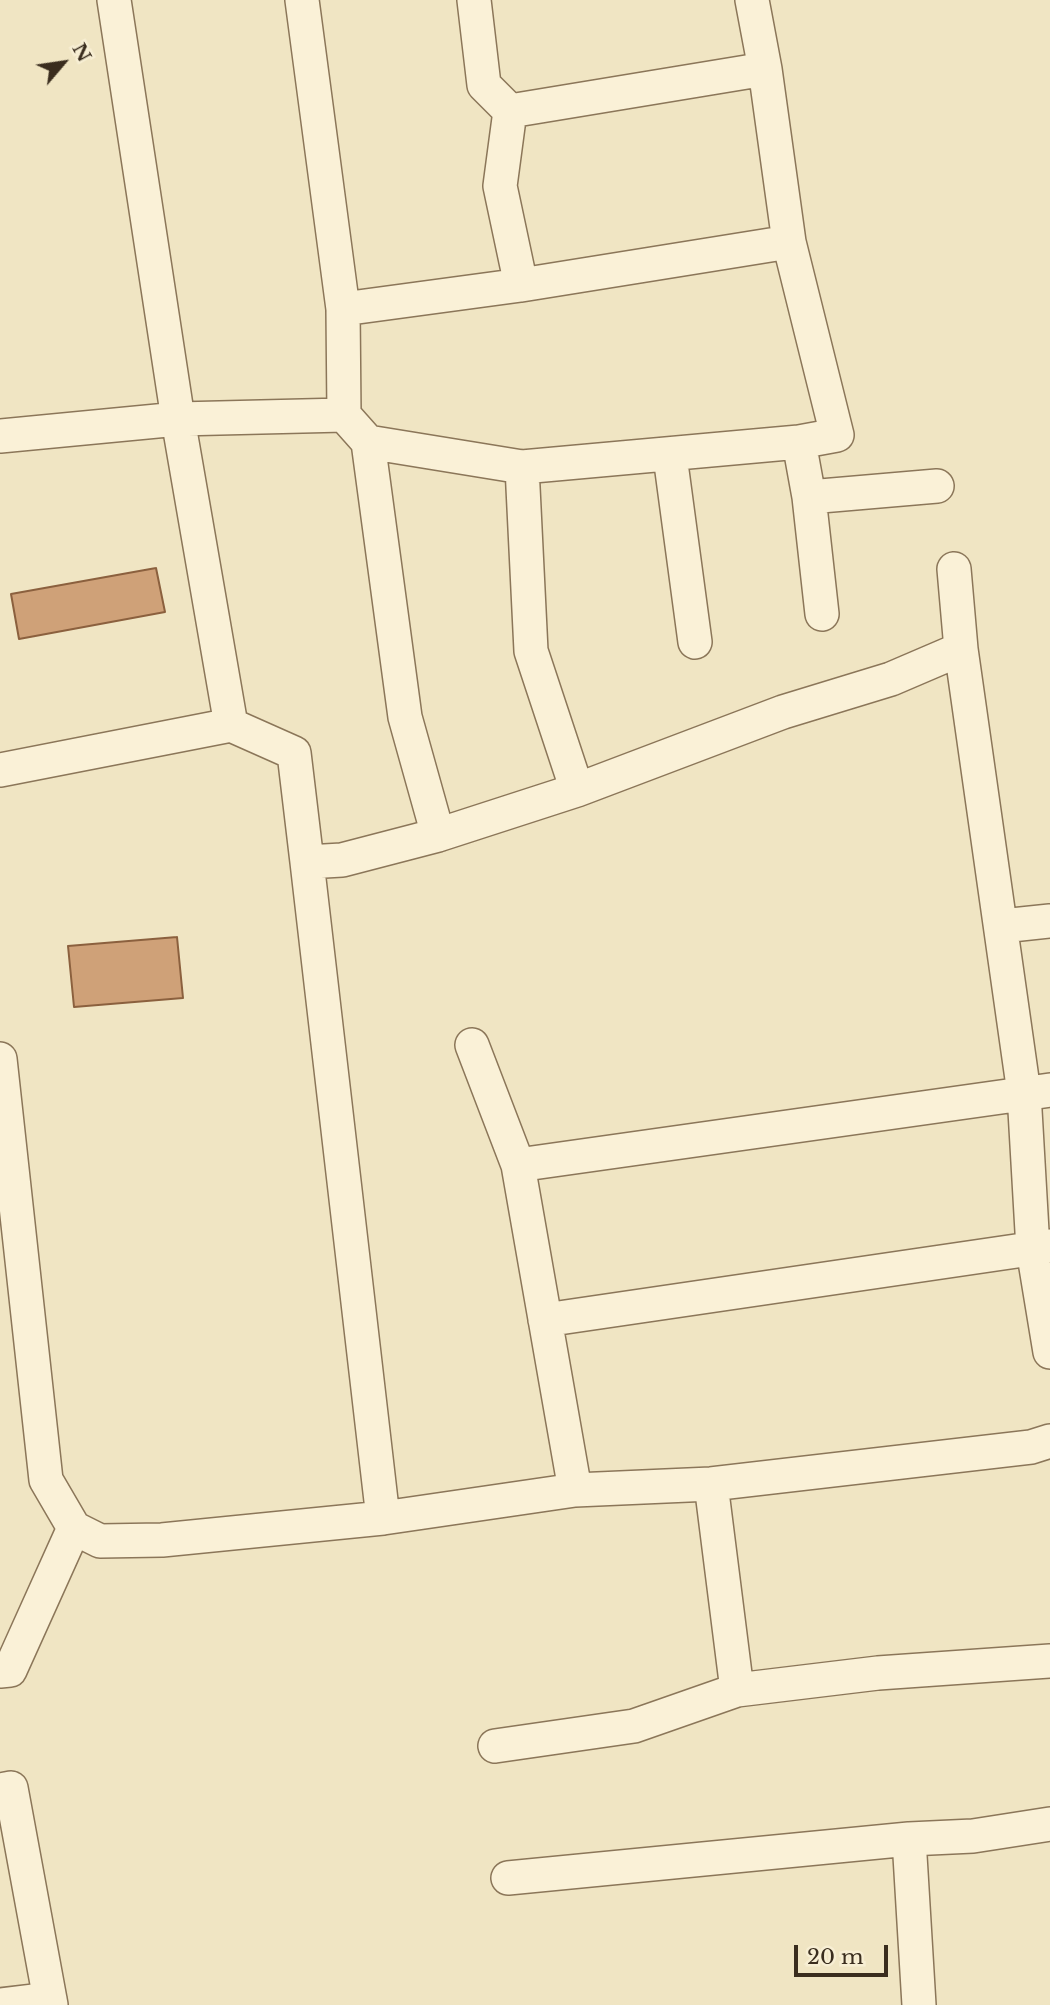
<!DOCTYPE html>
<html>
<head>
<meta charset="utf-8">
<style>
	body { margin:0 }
	#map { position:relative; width:1050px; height:2005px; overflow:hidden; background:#f0e5c3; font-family:"Libre Baskerville",serif }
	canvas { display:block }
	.north { position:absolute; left:28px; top:28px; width:70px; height:70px; -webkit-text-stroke:5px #f7eed3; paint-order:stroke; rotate:61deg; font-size:19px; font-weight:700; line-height:28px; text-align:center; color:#3a2d1e }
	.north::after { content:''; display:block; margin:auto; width:24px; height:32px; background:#3a2d1e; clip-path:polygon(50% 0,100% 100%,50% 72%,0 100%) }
	.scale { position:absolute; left:794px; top:1945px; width:94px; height:32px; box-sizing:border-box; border:4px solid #3a2d1e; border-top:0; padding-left:9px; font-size:21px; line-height:24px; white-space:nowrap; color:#3a2d1e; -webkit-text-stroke:5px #f7eed3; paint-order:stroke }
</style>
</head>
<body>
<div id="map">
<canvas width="1050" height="2005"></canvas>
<div class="north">N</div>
<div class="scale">20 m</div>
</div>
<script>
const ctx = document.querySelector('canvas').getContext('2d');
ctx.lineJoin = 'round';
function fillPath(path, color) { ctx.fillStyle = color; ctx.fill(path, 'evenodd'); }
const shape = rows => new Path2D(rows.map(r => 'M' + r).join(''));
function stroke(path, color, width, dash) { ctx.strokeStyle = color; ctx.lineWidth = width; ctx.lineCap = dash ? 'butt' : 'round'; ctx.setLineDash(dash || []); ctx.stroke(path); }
const building = shape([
	[156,568,165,612,19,639,11,594,156,568],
	[177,937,183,998,74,1007,68,946,177,937]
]);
fillPath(building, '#cfa178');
stroke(building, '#8b603e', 2);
const minor = shape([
	[114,0,178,419,231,725],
	[474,0,484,85,510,111],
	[765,69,510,111,500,186,521,285,789,242],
	[343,309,521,285],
	[344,415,368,442,522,467,799,442,837,435,789,242,765,69,752,0],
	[0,436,178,419,344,415,343,309,302,0],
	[368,442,405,717,438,835],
	[799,442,809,497,822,614],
	[670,456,695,642],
	[522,467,531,651,577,790],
	[809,497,937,486],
	[954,569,961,649,1024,1093,1033,1249,1050,1352],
	[0,770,231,725,294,753,307,862,342,860,438,835,577,790,783,712,891,679,961,649],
	[307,862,383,1518],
	[1002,926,1050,921],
	[472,1045,518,1165],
	[0,1059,46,1480,74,1528,100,1541,162,1540,383,1518,575,1490,711,1484,1031,1447,1050,1441],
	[545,1320,1050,1246],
	[711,1484,737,1690],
	[575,1490,518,1165,1050,1090],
	[0,1671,10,1670,74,1528],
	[495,1746,634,1726,737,1690,878,1673,1050,1661],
	[0,1790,11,1788,51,2005],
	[909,1839,919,2005],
	[508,1878,909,1839,973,1836,1050,1824],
	[0,2005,50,1999]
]);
stroke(minor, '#8b7659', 36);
stroke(minor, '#faf1d7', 33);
</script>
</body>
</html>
